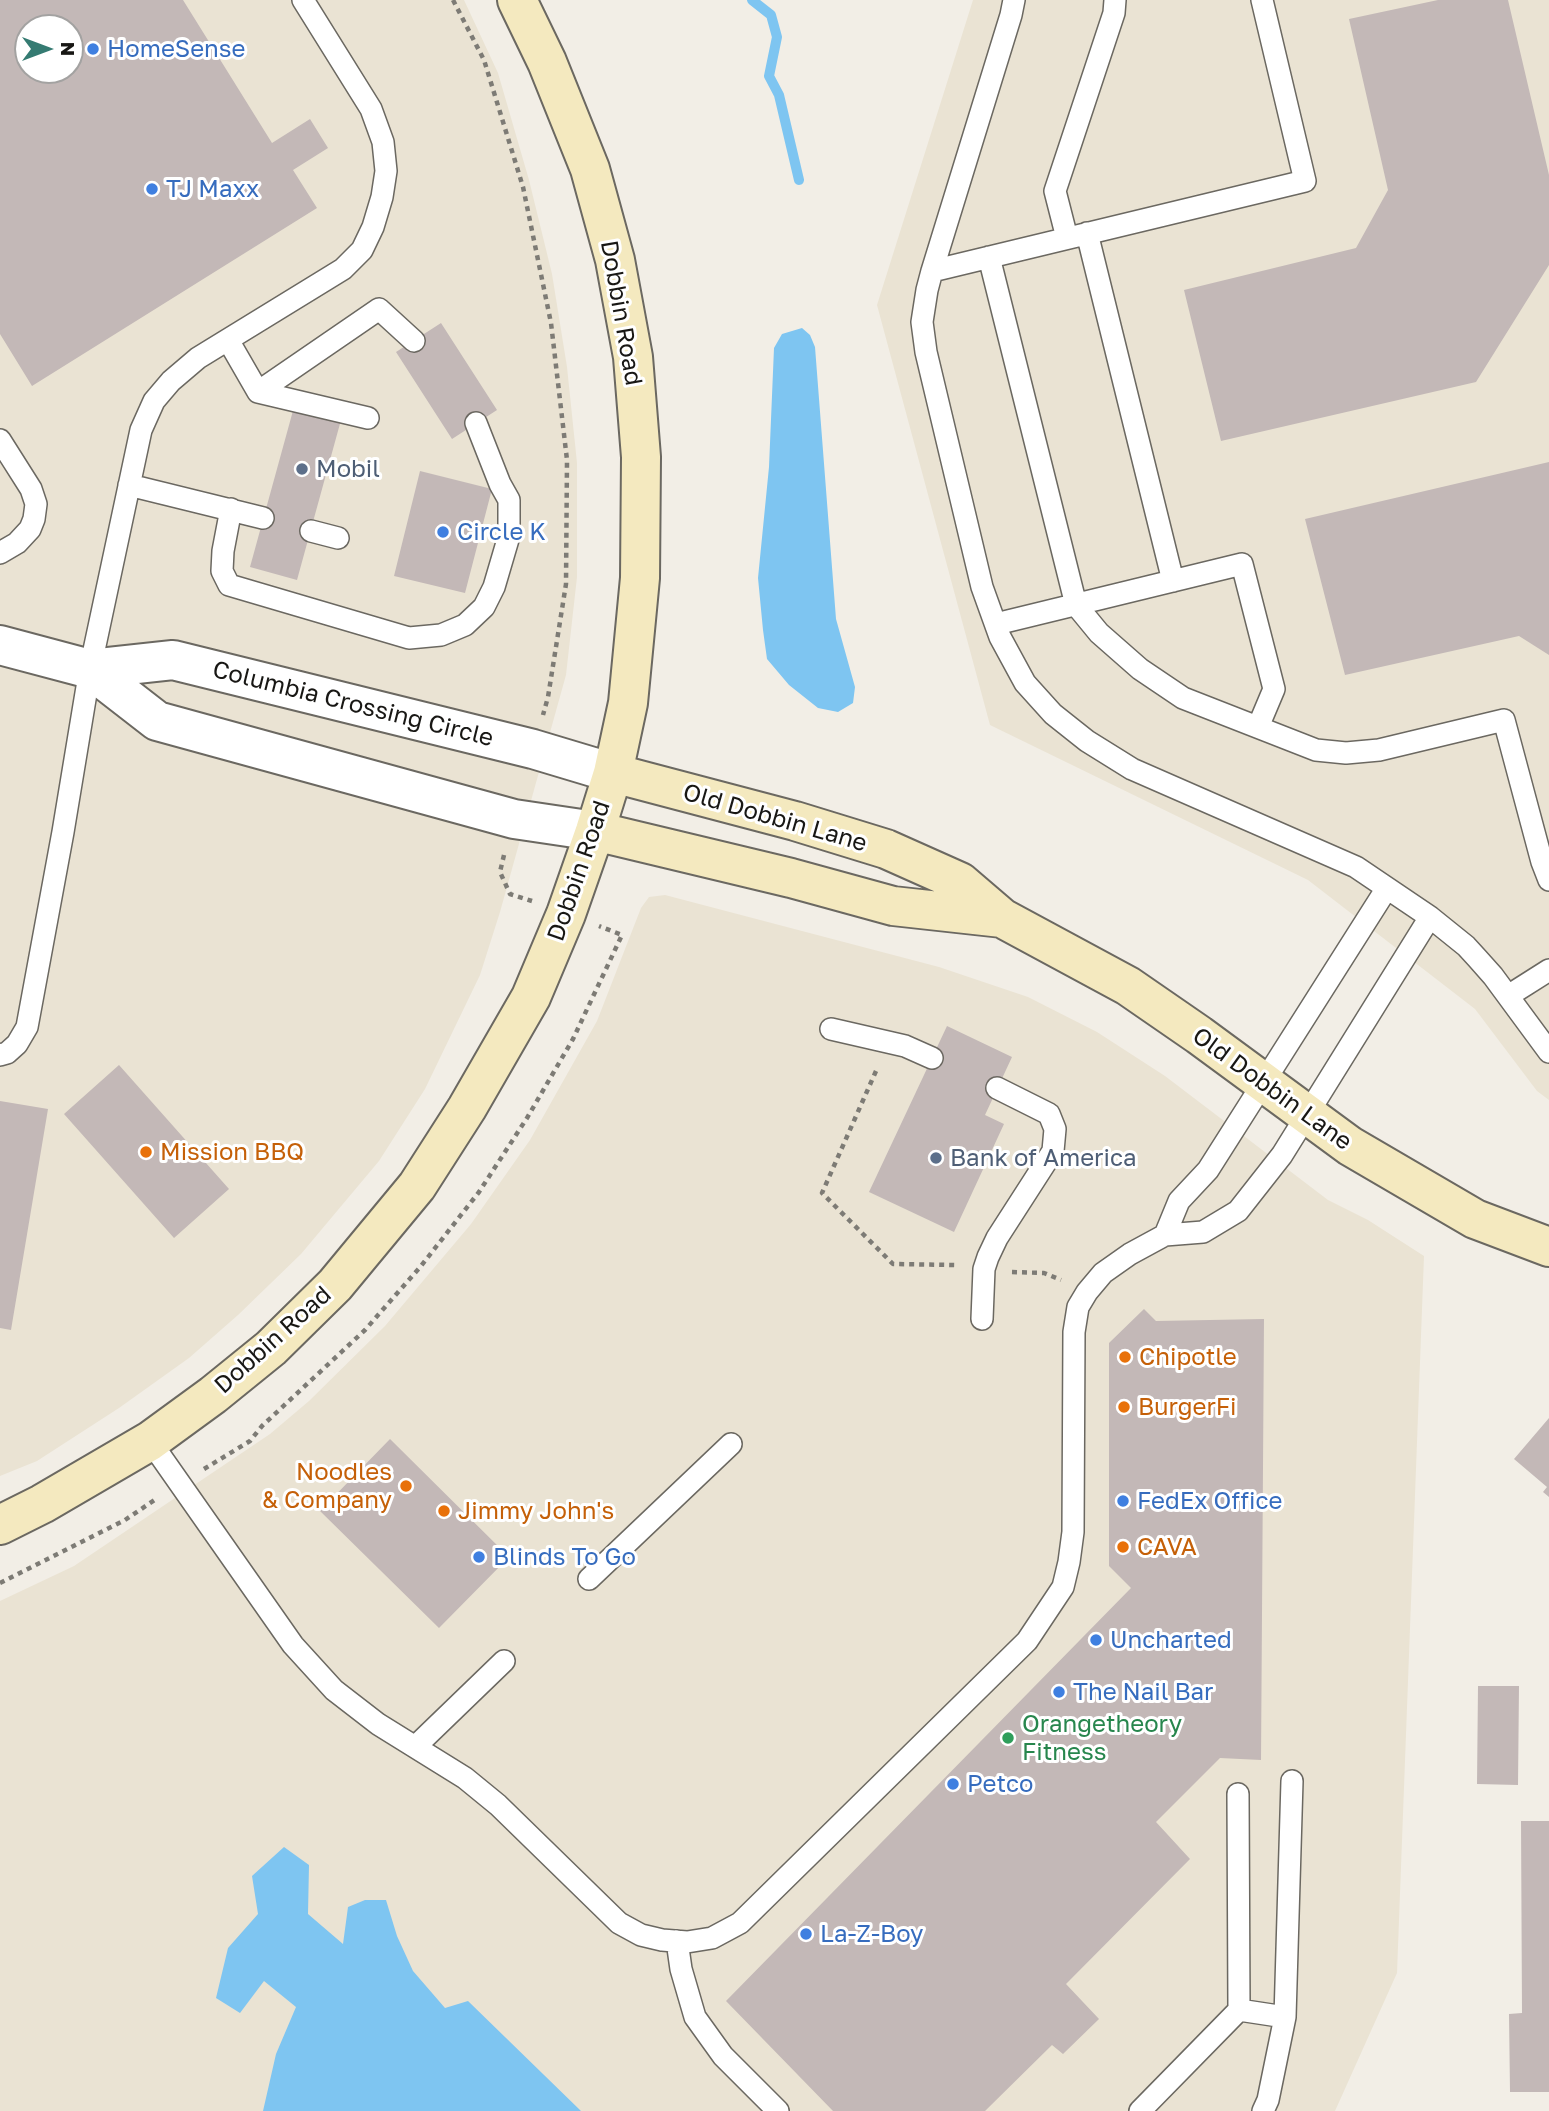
<!DOCTYPE html>
<html>
<head>
<meta charset="utf-8">
<style>
	body { margin:0 }
	#map { position:relative; width:1549px; height:2111px; overflow:hidden; background:#f2eee6; font-family:"Golos Text",sans-serif }
	canvas { display:block }
	.north { position:absolute; left:14px; top:14px; width:70px; height:70px; box-sizing:border-box; background:#fff; border:2px solid #a3a2a1; border-radius:50%; rotate:90deg; font-size:19px; font-weight:700; line-height:28px; text-align:center; color:#181714 }
	.north::after { content:''; display:block; margin:auto; width:24px; height:32px; background:#357b72; clip-path:polygon(50% 0,100% 100%,50% 72%,0 100%) }
</style>
</head>
<body>
<div id="map">
<canvas width="1549" height="2111"></canvas>
<div class="north">N</div>
</div>
<script>
const ctx = document.querySelector('canvas').getContext('2d');
ctx.lineJoin = 'round';
function fillPath(path, color) { ctx.fillStyle = color; ctx.fill(path, 'evenodd'); }
const shape = rows => new Path2D(rows.map(r => 'M' + r).join(''));
function stroke(path, color, width, dash) { ctx.strokeStyle = color; ctx.lineWidth = width; ctx.lineCap = dash ? 'butt' : 'round'; ctx.setLineDash(dash || []); ctx.stroke(path); }
function label(font, color, halo, rows, align = 'center') {
  ctx.font = font + ' "Golos Text",sans-serif'; ctx.lineWidth = 6; ctx.setLineDash([]); ctx.textBaseline = 'middle'; ctx.strokeStyle = halo; ctx.fillStyle = color; for (const [text, x, y, turn = 0] of rows) {
    ctx.save(); ctx.translate(x, y); ctx.rotate((+turn || 0) * Math.PI / 180); ctx.textAlign = isNaN(turn) ? turn : align; if (halo) ctx.strokeText(text, 0, 0); ctx.fillText(text, 0, 0); ctx.restore();
  }
}
fillPath(shape([
	[0,0,464,0,498,73,529,180,552,274,567,367,577,463,577,577,566,675,500,912,480,975,425,1089,379,1161,301,1254,238,1315,189,1358,119,1408,37,1461,0,1476],
	[28,28,70,28,70,70,28,70],
	[973,0,1549,0,1549,1100,1537,1091,1475,1009,1308,880,990,725,877,305],
	[665,895,939,967,1028,997,1097,1032,1165,1076,1328,1200,1368,1220,1424,1256,1397,1973,1335,2111,0,2111,0,1601,74,1566,270,1434,309,1401,385,1326,471,1224,530,1140,597,1021,641,908,649,897]
]), '#eae3d3');
fillPath(shape([
	[802,328,810,335,815,347,836,619,855,687,853,703,838,712,818,708,789,685,767,659,763,630,758,578,769,467,774,348,782,334],
	[284,1847,309,1865,308,1914,343,1944,348,1907,365,1900,386,1900,397,1936,413,1971,445,2008,468,2001,581,2111,263,2111,276,2054,296,2007,264,1981,240,2013,216,1998,228,1948,258,1914,252,1876]
]), '#7ec5f1');
stroke(shape([
	[752,0,771,15,777,37,769,76,779,95,799,180]
]), '#7ec5f1', 10);
fillPath(shape([
	[0,0,183,0,272,143,310,119,328,148,293,170,317,208,32,386,0,334],
	[28,28,70,28,70,70,28,70],
	[1438,0,1508,0,1549,175,1549,265,1476,382,1221,441,1184,290,1356,248,1388,190,1349,19],
	[441,323,497,410,452,439,396,352],
	[294,407,341,420,297,580,250,567],
	[1549,462,1549,655,1519,636,1345,675,1305,519],
	[420,471,492,489,465,593,394,576],
	[947,1026,1012,1057,985,1115,1004,1124,954,1232,869,1192],
	[119,1065,229,1189,174,1238,64,1114],
	[0,1101,48,1109,11,1330,0,1328],
	[1144,1309,1156,1321,1264,1319,1261,1760,1220,1758,1156,1822,1190,1859,1066,1984,1099,2019,1063,2054,1052,2045,985,2111,833,2111,726,2001,1131,1588,1109,1566,1109,1343],
	[1549,1418,1549,1497,1543,1492,1547,1487,1514,1459],
	[390,1439,509,1557,439,1628,320,1511],
	[1478,1686,1519,1686,1518,1785,1477,1784],
	[1521,1821,1549,1821,1549,2092,1510,2092,1509,2014,1522,2013]
]), '#c3b8b7');
const lane = shape([
	[1014,0,1011,15,932,271,927,290,922,322,926,352,982,587,1000,637,1025,683,1053,714,1087,741,1132,769,1356,867,1430,917,1466,946,1477,958,1493,976,1549,1052],
	[1087,233,1173,581],
	[1067,238,1055,191,1114,13,1115,0],
	[989,257,1076,605,1099,633,1140,669,1183,698,1316,750,1346,753,1379,750,1504,720,1542,862,1549,880],
	[932,271,1305,181,1262,0],
	[228,340,258,392,368,418],
	[258,392,379,309,414,341],
	[0,440,31,489,36,504,34,519,30,529,17,543,0,553],
	[129,485,263,518],
	[231,509,223,551,222,571,229,585,409,638,441,635,465,625,484,607,494,587,509,536,509,500,500,484,476,423],
	[311,531,338,538],
	[996,624,1242,564,1274,689,1258,727],
	[1508,996,1549,970],
	[831,1029,905,1046,932,1058],
	[0,1055,7,1053,17,1044,27,1027,63,832,90,669,141,430,154,401,171,381,198,358,343,269,362,250,373,227,382,197,386,171,383,142,371,109,303,0],
	[1165,1235,1179,1201,1208,1170,1387,888],
	[982,1319,984,1269,988,1257,997,1238,1053,1151,1055,1129,1049,1114,997,1088],
	[150,1441,293,1645,334,1690,378,1724,465,1778,498,1805,619,1923,641,1935,662,1940,687,1942,712,1938,740,1923,1027,1641,1063,1587,1069,1562,1073,1532,1074,1332,1078,1307,1087,1292,1103,1273,1130,1254,1165,1235,1203,1232,1238,1211,1282,1155,1430,917],
	[589,1579,731,1444],
	[416,1746,504,1661],
	[1238,1794,1239,2010],
	[677,1941,681,1969,695,2017,723,2056,778,2111],
	[1140,2111,1239,2010,1285,2017],
	[1263,2111,1268,2100,1285,2017,1292,1781]
]);
const street = shape([
	[0,645,90,669,173,660,533,749,613,773],
	[90,669,157,721,514,819,595,831]
]);
const secondary = shape([
	[613,773,795,821,886,849,960,882,1002,918,1128,986,1199,1035,1350,1146,1475,1219,1549,1247],
	[595,831,791,878,893,906,1002,918],
	[0,1525,42,1504,150,1441,213,1395,271,1348,335,1285,417,1186,467,1108,531,997,566,914,595,831,613,773,628,703,640,578,641,457,633,357,615,260,590,169,547,62,517,0]
]);
stroke(lane, '#6b6861', 24);
stroke(street, '#6b6861', 42);
stroke(secondary, '#6b6861', 42);
stroke(shape([
	[453,0,484,60,523,187,551,323,567,460,566,584,548,697,543,715],
	[504,855,500,872,510,894,532,901],
	[876,1071,822,1193,893,1264,956,1265],
	[1012,1272,1044,1273,1061,1280],
	[204,1469,250,1441,262,1426,365,1330,421,1266,479,1192,527,1118,573,1039,622,935,599,926],
	[0,1583,125,1520,156,1499]
]), '#7d7b75', 4.5, [5, 5]);
stroke(lane, '#fff', 21);
stroke(street, '#fff', 38);
stroke(secondary, '#f4e9bf', 38);
for (const [x, y, r, color] of [
	[93,49,7,"#3f7fe0"],
	[152,189,7,"#3f7fe0"],
	[302,469,7,"#5c6f8a"],
	[443,532,7,"#3f7fe0"],
	[146,1152,7,"#e8710a"],
	[936,1158,7,"#5c6f8a"],
	[1125,1357,7,"#e8710a"],
	[1124,1407,7,"#e8710a"],
	[406,1486,7,"#e8710a"],
	[1123,1501,7,"#3f7fe0"],
	[444,1511,7,"#e8710a"],
	[1123,1547,7,"#e8710a"],
	[479,1557,7,"#3f7fe0"],
	[1096,1640,7,"#3f7fe0"],
	[1059,1692,7,"#3f7fe0"],
	[1008,1738,7,"#2e9e5b"],
	[953,1784,7,"#3f7fe0"],
	[806,1934,7,"#3f7fe0"]
]) { const dot = new Path2D(); dot.arc(x, y, r, 0, 2 * Math.PI); ctx.fillStyle = color; ctx.fill(dot); stroke(dot, '#fff', 2.5); }
label('24px', '#366cbe', '#fff', [
	["HomeSense",107,49],
	["TJ Maxx",166,189],
	["Circle K",457,532],
	["FedEx Office",1137,1501],
	["Blinds To Go",493,1557],
	["Uncharted",1110,1640],
	["The Nail Bar",1073,1692],
	["Petco",967,1784],
	["La-Z-Boy",820,1934]
], 'left');
label('24px', '#181714', '#fff', [
	["Dobbin Road",621,313,80],
	["Columbia Crossing Circle",353,704,14],
	["Old Dobbin Lane",775,818,16],
	["Dobbin Road",579,871,-71],
	["Old Dobbin Lane",1272,1089,36],
	["Dobbin Road",273,1340,-42]
]);
label('24px', '#4e5e75', '#fff', [
	["Mobil",316,469],
	["Bank of America",950,1158]
], 'left');
label('24px', '#c56008', '#fff', [
	["Mission BBQ",160,1152],
	["Chipotle",1139,1357],
	["BurgerFi",1138,1407],
	["Noodles",392,1472,"right"],
	["& Company",392,1500,"right"],
	["Jimmy John's",458,1511],
	["CAVA",1137,1547]
], 'left');
label('24px', '#27864d', '#fff', [
	["Orangetheory",1022,1724],
	["Fitness",1022,1752]
], 'left');
</script>
</body>
</html>
